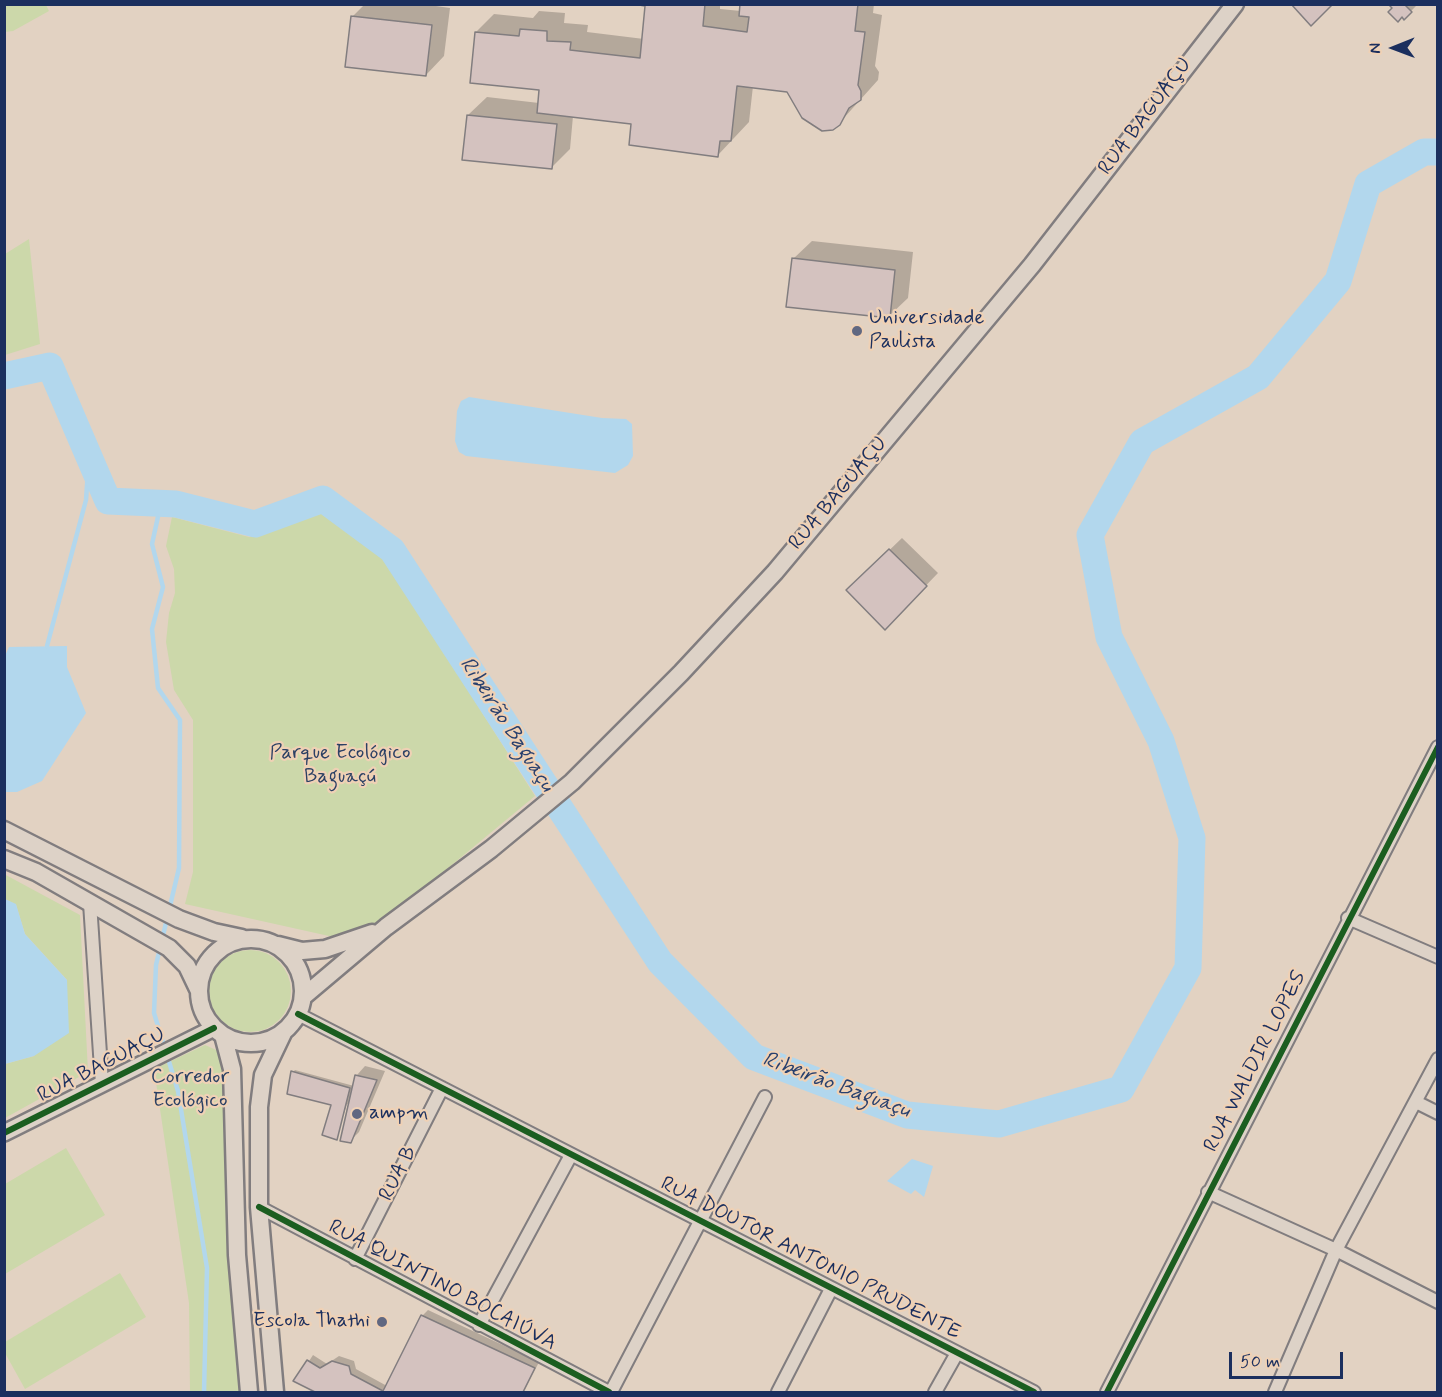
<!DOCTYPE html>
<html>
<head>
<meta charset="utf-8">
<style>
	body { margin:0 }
	#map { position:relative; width:1442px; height:1397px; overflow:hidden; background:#e2d2c2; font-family:Mynerve,sans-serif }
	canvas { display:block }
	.frame { position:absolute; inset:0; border:6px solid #1b2f5e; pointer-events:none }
	.north { position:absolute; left:1364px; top:18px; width:60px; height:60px; -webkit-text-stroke:4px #efd1b5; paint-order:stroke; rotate:269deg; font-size:16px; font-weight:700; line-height:24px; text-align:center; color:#1b2f5e }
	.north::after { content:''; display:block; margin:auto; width:21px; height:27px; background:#1b2f5e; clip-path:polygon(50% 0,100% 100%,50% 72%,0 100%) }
	.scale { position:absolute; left:1229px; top:1352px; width:114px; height:27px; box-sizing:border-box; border:3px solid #1b2f5e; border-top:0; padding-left:8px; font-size:18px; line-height:21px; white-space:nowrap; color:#1b2f5e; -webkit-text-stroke:4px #efd1b5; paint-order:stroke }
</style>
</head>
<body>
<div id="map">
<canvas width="1442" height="1397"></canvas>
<div class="frame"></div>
<div class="north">N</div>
<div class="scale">50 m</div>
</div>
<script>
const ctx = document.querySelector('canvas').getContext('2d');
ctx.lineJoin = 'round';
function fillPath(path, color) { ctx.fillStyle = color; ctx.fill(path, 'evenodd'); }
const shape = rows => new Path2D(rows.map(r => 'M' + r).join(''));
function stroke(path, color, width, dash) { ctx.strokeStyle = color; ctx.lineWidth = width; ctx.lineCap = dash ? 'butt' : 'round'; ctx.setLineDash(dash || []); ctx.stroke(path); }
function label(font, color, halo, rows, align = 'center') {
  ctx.font = font + ' Mynerve,sans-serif'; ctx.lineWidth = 4.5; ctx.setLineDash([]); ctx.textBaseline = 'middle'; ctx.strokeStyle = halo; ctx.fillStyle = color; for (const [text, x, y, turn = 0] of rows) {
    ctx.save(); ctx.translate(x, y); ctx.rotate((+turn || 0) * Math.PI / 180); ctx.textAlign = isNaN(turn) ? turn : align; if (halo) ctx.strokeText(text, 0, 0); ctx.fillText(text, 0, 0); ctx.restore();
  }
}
fillPath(shape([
	[5,4,46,5,49,11,13,31,5,32],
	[29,239,40,344,5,355,5,254],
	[323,511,384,558,535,796,389,917,338,938,185,904,193,872,193,720,174,690,166,642,169,613,175,593,174,569,166,546,172,517,249,537],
	[4,874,80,915,88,1072,5,1118,5,1064,34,1056,67,980,25,934,16,905,5,899],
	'209 991a41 41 0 1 1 82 0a41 41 0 1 1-82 0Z',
	[205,1045,221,1052,232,1256,245,1392,190,1392,189,1303,154,1069],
	[66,1148,105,1215,5,1274,5,1184],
	[120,1273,146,1317,25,1389,5,1353,5,1342]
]), '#ccd8aa');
fillPath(shape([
	[469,397,602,418,626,419,632,424,633,456,628,465,615,473,466,456,459,452,455,441,457,411,461,401],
	[67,646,67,667,86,713,42,781,17,792,5,792,4,658,9,647],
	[5,899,16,904,25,934,67,980,69,1033,34,1056,5,1064],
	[912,1159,933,1166,924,1197,915,1190,911,1194,887,1181]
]), '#b2d7ed');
fillPath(shape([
	[365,4,422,4,450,8,444,56,426,75,352,17],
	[647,4,720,4,720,9,741,11,742,4,874,4,873,13,882,15,875,66,879,72,878,80,843,119,833,128,822,129,809,123,798,111,788,90,753,86,749,122,718,155,633,122,573,116,570,149,552,167,468,115,487,97,539,103,541,89,476,32,494,14,533,18,539,11,565,13,564,23,588,25,587,32,644,39],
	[1391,4,1415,4,1416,6,1404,18],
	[812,241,913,252,908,298,889,316,793,259],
	[902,538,938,573,885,628,848,590],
	[365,1066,385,1071,359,1132,350,1141,350,1105,347,1104,336,1138,333,1104,293,1072,295,1070,354,1086,357,1075],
	[428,1310,539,1362,524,1392,318,1392,296,1381,313,1355,327,1364,339,1356,354,1361,356,1369,387,1386,422,1316]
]), '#0003');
stroke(shape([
	[161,503,152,544,163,587,152,629,158,688,180,720,179,868,156,965,154,1013,178,1091,207,1268,204,1392],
	[47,646,86,500,89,456]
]), '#b2d7ed', 4.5);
stroke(shape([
	[4,376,50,366,108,501,176,504,255,524,323,499,392,550,660,962,754,1057,907,1115,999,1124,1121,1089,1188,968,1192,838,1161,741,1109,637,1090,535,1142,442,1258,377,1338,281,1368,184,1424,152,1438,152]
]), '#b2d7ed', 27);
const building = shape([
	[633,4,705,4,703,26,747,32,749,17,739,16,740,4,858,4,855,31,865,32,858,85,861,91,861,100,849,108,840,125,833,130,822,131,802,118,787,92,737,86,731,141,720,141,718,157,629,145,631,124,537,113,539,90,470,83,475,32,519,36,520,29,547,31,547,41,571,42,570,50,640,58,645,6,633,4],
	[1291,4,1333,4,1311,26,1291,4],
	[1404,4,1412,12,1404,20,1402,17,1398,22,1388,12,1392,8,1389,5,1404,4],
	[351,16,432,25,426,76,345,67,351,16],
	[467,115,557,124,552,169,462,160,467,115],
	[792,258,895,270,890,318,786,307,792,258],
	[889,549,927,586,885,630,846,590,889,549],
	[291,1071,350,1088,337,1140,322,1135,331,1105,287,1094,291,1071],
	[355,1075,377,1080,351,1143,340,1141,355,1075],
	[421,1315,535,1368,523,1392,315,1392,293,1381,307,1360,320,1368,332,1361,349,1366,351,1374,383,1391,421,1315]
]);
fillPath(building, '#d4c2bf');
stroke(building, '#817d7f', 1.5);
const minor = shape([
	[90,903,102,1084],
	[1348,918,1438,957],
	[298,1014,1034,1392],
	[1416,1102,1438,1113],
	[1208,1192,1336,1250,1438,1302],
	[259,1207,609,1392],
	[355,1259,442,1088],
	[479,1325,571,1155],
	[611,1392,765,1097],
	[778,1392,831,1289],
	[935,1392,957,1353],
	[1107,1392,1438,747],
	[1275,1392,1336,1250,1438,1059]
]);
const tertiary = shape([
	[4,1133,214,1028]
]);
const secondary = shape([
	[4,830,179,919,214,932,242,938],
	[4,859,36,872,169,948,187,966,198,989],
	'199 991a52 52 0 1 1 104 0a52 52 0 1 1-104 0Z',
	[278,945,302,951,325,949,372,933],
	[303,997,386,927,491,849,572,782,681,673,775,572,1032,265,1235,4],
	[223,1035,232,1069,237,1255,249,1392],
	[275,1392,259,1207,259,1107,263,1075,284,1031]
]);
stroke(minor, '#817d7f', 16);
stroke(tertiary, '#817d7f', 20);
stroke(secondary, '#817d7f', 21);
stroke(minor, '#ddd2c7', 12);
stroke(tertiary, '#ddd2c7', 15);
stroke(secondary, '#ddd2c7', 16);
stroke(shape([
	[298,1014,1034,1392],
	[4,1133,214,1028],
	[259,1207,609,1392],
	[1107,1392,1438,747]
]), '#1b5e20', 6);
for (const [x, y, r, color] of [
	[857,331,6,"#616881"],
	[357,1114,6,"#616881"],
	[382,1322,6,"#616881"]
]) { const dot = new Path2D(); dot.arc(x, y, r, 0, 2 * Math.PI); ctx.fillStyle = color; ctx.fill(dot); stroke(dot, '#efd1b5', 2); }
label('21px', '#1b2f5e', '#efd1b5', [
	["RUA BAGUAÇU",1146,117,-53],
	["RUA BAGUAÇU",839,494,-50],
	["RUA WALDIR LOPES",1256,1062,-63],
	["RUA BAGUAÇU",102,1066,-27],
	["RUA B",399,1174,-63],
	["RUA DOUTOR ANTONIO PRUDENTE",810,1259,27],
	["RUA QUINTINO BOCAIÚVA",442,1286,28]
]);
label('21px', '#1b2f5e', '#efd1b5', [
	["Universidade",869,319],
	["Paulista",869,343],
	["ampm",369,1114],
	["Escola Thathi",370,1322,"right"]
], 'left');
label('21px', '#2b4064', '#efd1b5', [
	["Parque Ecológico",340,754],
	["Baguaçú",340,778],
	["Corredor",190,1078],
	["Ecológico",190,1102]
]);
label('italic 22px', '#28406e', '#efd1b5', [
	["Ribeirão Baguaçu",506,725,57],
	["Ribeirão Baguaçu",836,1086,20]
]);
</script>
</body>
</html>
